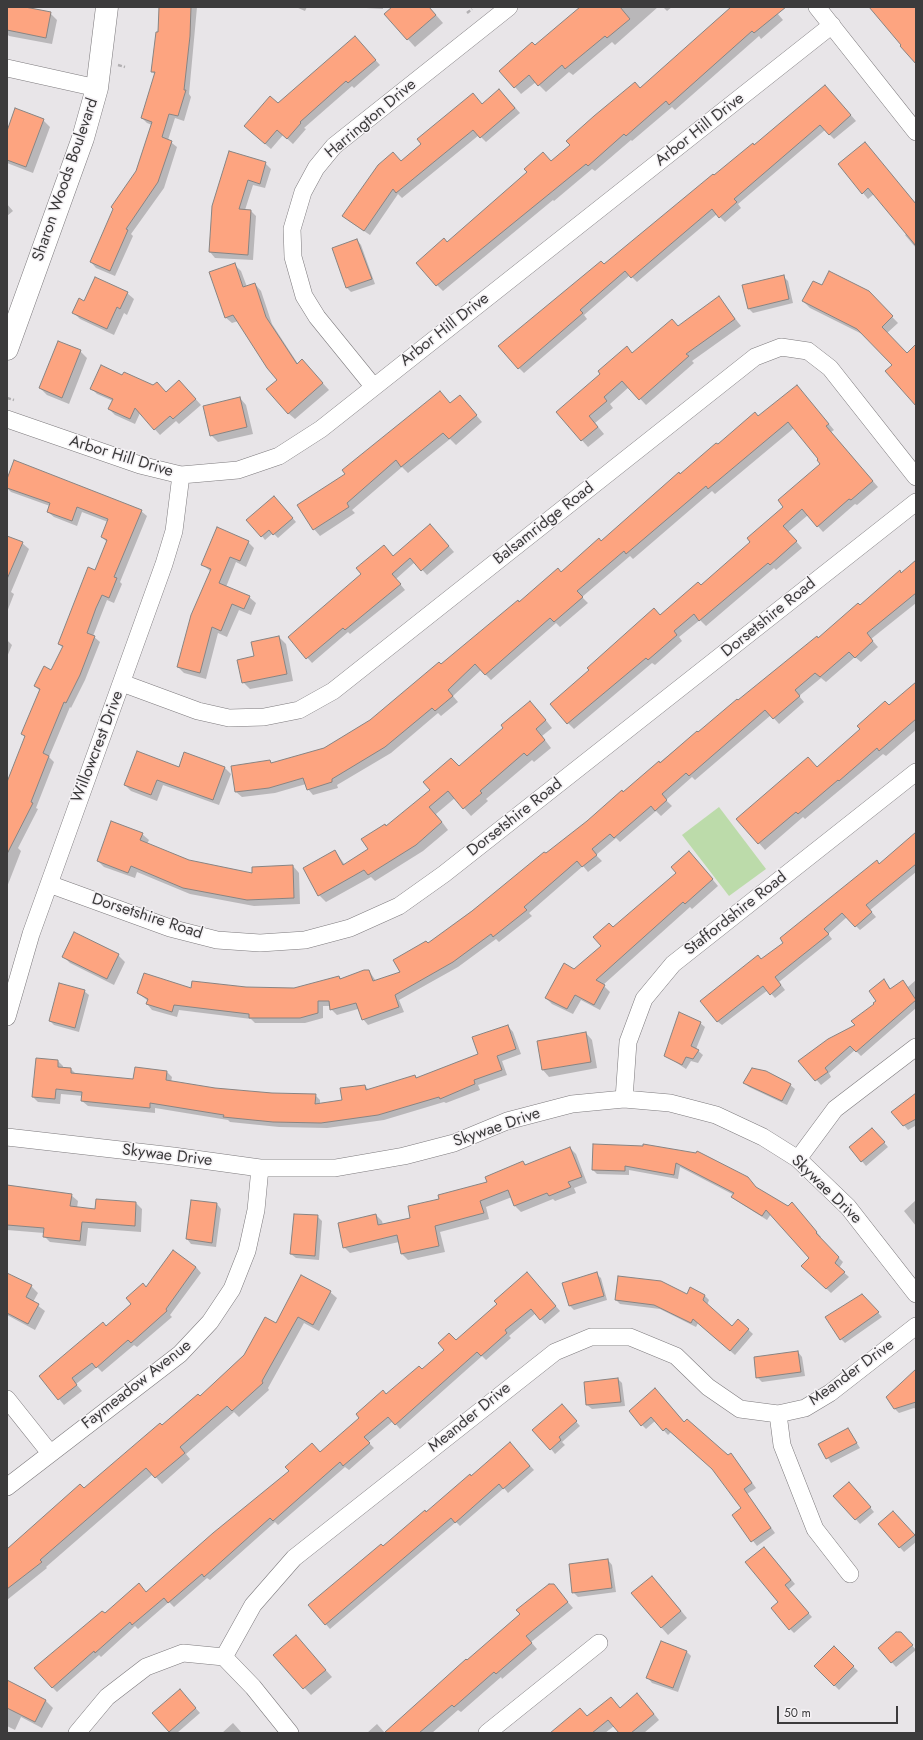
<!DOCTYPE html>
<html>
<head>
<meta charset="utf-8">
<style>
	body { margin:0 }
	#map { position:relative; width:923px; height:1740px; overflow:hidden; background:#e8e5e8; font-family:Jost,sans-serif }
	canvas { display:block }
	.frame { position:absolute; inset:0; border:8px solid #3c3b3c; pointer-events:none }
	.scale { position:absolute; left:777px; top:1706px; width:121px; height:18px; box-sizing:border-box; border:2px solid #3c3b3c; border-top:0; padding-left:5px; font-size:12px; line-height:14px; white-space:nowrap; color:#3c3b3c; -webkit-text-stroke:3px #f5f2f5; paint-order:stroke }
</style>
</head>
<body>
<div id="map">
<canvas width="923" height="1740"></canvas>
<div class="frame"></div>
<div class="scale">50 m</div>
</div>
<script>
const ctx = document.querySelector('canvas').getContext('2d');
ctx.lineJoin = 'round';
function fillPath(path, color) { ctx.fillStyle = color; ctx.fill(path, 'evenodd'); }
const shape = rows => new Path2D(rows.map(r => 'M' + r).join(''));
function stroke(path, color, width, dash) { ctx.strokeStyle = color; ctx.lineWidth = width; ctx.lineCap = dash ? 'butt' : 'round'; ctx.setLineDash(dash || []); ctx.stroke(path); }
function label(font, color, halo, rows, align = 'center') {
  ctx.font = font + ' Jost,sans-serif'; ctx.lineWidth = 3; ctx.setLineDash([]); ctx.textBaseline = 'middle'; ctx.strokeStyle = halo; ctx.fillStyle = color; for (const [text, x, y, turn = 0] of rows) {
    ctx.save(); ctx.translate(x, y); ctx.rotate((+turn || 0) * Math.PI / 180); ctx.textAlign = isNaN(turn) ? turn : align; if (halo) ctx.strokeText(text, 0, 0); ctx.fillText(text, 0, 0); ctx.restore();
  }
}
fillPath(shape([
	[719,807,766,869,729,896,682,835]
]), '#bcdbaa');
fillPath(shape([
	[7,7,20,7,50,13,57,20,52,44,9,36,7,34],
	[161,7,197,7,189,94,191,97,184,121,175,118,168,140,177,147,164,188,131,234,133,236,115,276,96,268,91,262,137,172,152,125,147,123,142,118,156,75,152,72],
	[296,7,307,7,305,11],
	[349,7,383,7,383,9],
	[393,7,429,7,443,23,415,47,385,14],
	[581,7,658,7,615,45,612,42,573,75,569,72,546,92,536,82,521,94,515,87,535,46],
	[663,7,672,7,667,11],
	[732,7,772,7,783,20,761,39,759,36,675,110,672,107,632,141,631,140,595,171,592,169,554,201,553,200,443,291,437,285,417,263,447,243,551,162,640,89],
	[360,43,380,65,354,88,352,86,304,128,306,129,293,144,283,135,271,149,250,131,278,104],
	[830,91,856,121,834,139,825,130,738,204,741,208,725,222,717,214,637,282,630,275,584,315,587,319,524,373,519,368,604,265,714,177],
	[504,95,520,113,486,142,479,135,402,198,398,194,370,235,349,221,401,162,482,105],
	[43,120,50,127,33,173,7,163,7,133],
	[865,143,916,204,916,248,905,235,907,233,874,194,868,199,863,193],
	[265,163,271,169,265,188,253,185,245,210,251,211,256,216,253,260,215,258,210,252,213,206],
	[7,204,13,211,7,216],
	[357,240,361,245,375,284,351,292,347,288,333,249],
	[235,265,241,271,247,287,255,284,261,291,272,324,298,364,302,360,329,390,295,419,288,413,278,380,238,321,232,323,225,317],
	[783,276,788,281,793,303,753,313,749,309],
	[823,286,868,292,898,323,887,333,907,354,916,346,916,405,893,366,864,335,810,308,803,301],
	[127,293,134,299,127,315,124,313,114,335,80,319,73,312,84,302],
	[719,298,741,326,692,361,694,363,646,405,629,387,610,404,613,408,595,423,604,434,588,447,557,412,602,374,678,327],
	[80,351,87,358,69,404,47,395,40,388],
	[123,376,153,386,166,393,185,387,201,405,179,424,176,421,160,435,140,413,135,424,115,415,109,409,113,401,97,394,92,389],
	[797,386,834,430,831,432,878,487,857,505,855,504,823,532,808,515,788,532,802,548,776,570,774,568,706,626,700,620,679,637,682,641,655,665,652,663,574,729,568,723,660,616,701,586,752,542,821,464,819,459,794,428,715,494,712,491,633,559,630,556,582,597,588,603,560,627,556,623,491,680,481,670,453,696,458,702,441,716,438,713,391,753,337,785,338,788,313,795,308,789,306,784,275,793,242,797,236,792,270,762,272,764,324,748,370,721,519,603,601,542,718,446,759,417],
	[240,398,246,405,253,434,218,442,211,435],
	[466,403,482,422,456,445,450,439,408,473,402,467,352,510,355,513,320,536,314,529,451,404],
	[7,482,141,511,147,516,120,582,122,584,114,603,107,600,93,636,100,642,85,680,71,708,70,707,49,757,54,762,36,808,38,809,18,848,21,851,7,887,7,785,26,738,22,734,40,691,35,686,51,671,63,648,59,644,95,571,107,542,102,537,108,522,82,512,77,526,54,517,48,512,50,506,11,492,7,488],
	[278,501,296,522,278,538,273,533,265,540,262,536],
	[435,530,454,552,427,575,415,562,396,579,405,590,350,634,348,632,312,663,289,637,389,551,394,557],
	[7,537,22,543,29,549,11,592,14,594,7,612],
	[248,542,254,548,246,567,236,562,226,587,249,597,256,603,251,615,239,610,227,637,218,633,206,679,184,673,178,667,211,572,202,564],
	[916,561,916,603,871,639,878,647,861,662,855,657,826,682,821,678,799,696,804,702,779,724,771,715,695,780,692,777,666,800,672,806,661,816,656,811,620,842,616,838,596,855,602,861,588,872,583,866,529,913,532,916,499,942,496,939,458,967,399,1000,404,1012,368,1025,363,1019,358,1009,337,1015,331,1009,331,1006,323,1006,323,1018,305,1023,255,1023,251,1019,179,1010,177,1017,152,1010,147,1004,148,1001,138,993,192,990,294,989,339,977,342,979,369,971,376,981,401,972,428,944,546,855,697,732,698,734],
	[279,637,286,644,293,681,250,689,243,682,255,657],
	[7,640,12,645,7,657],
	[916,684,916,730,886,756,883,754,805,819,803,817,765,850,738,819,817,768],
	[537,709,552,728,542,736,551,748,534,762,532,760,486,799,488,801,471,816,455,798,436,814,448,830,423,851,375,881,371,877,326,902,319,895,335,851,345,865,369,849,387,827,459,767],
	[185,753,225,768,231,774,219,805,163,785,157,801,131,791,125,785,179,768],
	[142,834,149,840,147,844,189,861,253,874,293,866,299,873,300,904,254,906,190,894,137,872,135,878,104,867,98,861],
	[916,834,916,872,870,910,876,917,860,930,847,917,828,934,832,939,779,982,785,990,775,998,768,990,722,1025,717,1021,758,956,762,960,785,943],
	[695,858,718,886,692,909,690,907,603,985,610,992,600,1010,581,1000,573,1014,552,1004,546,998,602,946,613,929],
	[118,955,125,962,114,985,70,963,63,956],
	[916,980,916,1008,861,1056,855,1050,829,1073,831,1077,821,1085,800,1061,857,1026,875,1005,884,981,891,989,903,981,908,987],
	[84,991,89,995,79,1032,54,1025,50,1021],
	[700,1023,705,1027,696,1049,703,1055,698,1063,691,1061,686,1069,665,1055],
	[508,1026,513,1032,521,1054,502,1061,507,1075,478,1085,480,1090,446,1103,444,1102,384,1120,327,1128,279,1127,230,1122,228,1120,155,1108,155,1113,88,1106,82,1101,83,1096,61,1094,60,1104,38,1102,33,1097,58,1061,63,1066,63,1068,71,1069,76,1074,134,1081,167,1072,172,1077,171,1082,215,1089,272,1094,315,1095,320,1100,320,1104,343,1101,365,1086,369,1090,415,1076,417,1078,479,1054],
	[586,1033,592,1040,597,1068,549,1077,543,1070],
	[744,1083,790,1085,795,1089,787,1105,749,1087],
	[916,1095,916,1128,915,1126,908,1130,893,1112],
	[876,1133,888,1147,866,1166,850,1147],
	[644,1147,757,1189,789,1207,796,1208,821,1237,819,1238,843,1262,839,1268,849,1277,831,1293,806,1270,811,1258,771,1214,767,1220,737,1201,732,1197,734,1195,680,1167,678,1179,629,1170,629,1175,597,1174,593,1170],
	[570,1148,576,1154,587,1183,574,1188,576,1193,555,1201,553,1199,521,1212,515,1206,512,1197,486,1207,489,1219,440,1232,445,1252,408,1260,402,1254,399,1242,350,1253,344,1247,376,1215,382,1221,383,1225,411,1219,440,1200,489,1182,523,1162,526,1165],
	[7,1186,71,1195,78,1201,77,1208,96,1210,136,1203,142,1209,141,1232,88,1228,86,1246,50,1242,44,1236,44,1233,7,1230],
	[916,1200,916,1226,904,1211],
	[192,1201,217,1204,221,1209,216,1247,191,1244,187,1239],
	[317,1216,322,1221,319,1260,296,1258,291,1254],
	[196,1267,201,1273,170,1315,172,1317,137,1347,134,1345,102,1372,97,1367,76,1384,82,1391,64,1405,40,1376,107,1327,132,1304],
	[7,1274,31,1286,38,1293,33,1302,45,1311,35,1330,7,1315],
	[596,1274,601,1278,607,1300,574,1310,570,1306],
	[532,1278,560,1311,545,1324,536,1313,509,1336,511,1338,486,1360,482,1356,400,1429,393,1421,368,1442,374,1448,349,1470,345,1467,278,1525,275,1522,210,1580,207,1578,174,1607,169,1602,138,1629,135,1626,101,1657,99,1655,57,1692,52,1687,105,1614,146,1593,321,1454,387,1395,422,1370],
	[691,1289,705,1296,709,1300,707,1305,732,1327,738,1320,753,1334,735,1355,698,1323,696,1327,660,1309,620,1304,616,1300,687,1295],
	[330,1292,337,1298,319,1331,304,1323,268,1388,269,1390,239,1417,234,1412,186,1454,190,1459,162,1484,153,1474,46,1567,47,1568,7,1600,7,1550,200,1397,276,1325],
	[862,1295,882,1317,845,1343,841,1339],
	[798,1352,802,1357,805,1376,762,1382,757,1377],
	[916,1370,916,1409,914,1408,899,1413,894,1408],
	[618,1379,622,1383,625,1406,592,1409,587,1405,585,1383],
	[660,1394,685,1423,728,1456,735,1459,756,1488,747,1494,775,1533,757,1546,733,1515,743,1508,714,1470,671,1432,668,1435,655,1421,646,1429,642,1425],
	[566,1410,580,1426,562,1442,565,1445,555,1454,551,1449],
	[848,1429,860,1448,831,1463,819,1444],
	[514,1448,534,1470,508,1493,504,1488,460,1526,456,1522,330,1629,309,1605,471,1477],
	[854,1488,874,1512,860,1524,835,1496],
	[898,1516,916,1537,916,1542,904,1552,879,1524],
	[768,1552,795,1584,788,1590,812,1617,794,1633,790,1629,779,1602],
	[608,1560,612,1565,616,1592,578,1597,573,1592],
	[659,1584,687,1618,668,1635,632,1594],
	[553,1585,573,1608,531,1642,537,1649,502,1679,501,1677,461,1712,458,1710,432,1733,385,1733],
	[899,1631,916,1650,896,1667,879,1648],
	[661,1642,687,1652,691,1656,678,1692,652,1683,648,1678],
	[302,1643,332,1677,311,1695,274,1655],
	[834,1648,858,1671,839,1690,815,1666],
	[7,1681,46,1701,53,1708,42,1728,21,1717,15,1730,7,1726],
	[184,1695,200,1713,177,1733,171,1733,154,1713],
	[643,1700,659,1720,644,1733,620,1733,614,1726,605,1733,552,1733,588,1717],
	[233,1723,242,1733,222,1733],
	[377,1724,385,1733,367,1733]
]), '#0003');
const building = shape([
	[7,7,25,7,51,12,46,38,7,30,7,7],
	[159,7,191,7,190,36,184,90,186,90,178,116,169,114,162,137,172,141,158,182,126,229,128,230,110,271,90,262,113,209,111,207,136,171,152,122,141,118,155,72,151,72,156,32,158,32,159,7],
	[392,7,429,7,436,15,407,40,384,14,392,7],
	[580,7,620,7,630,19,607,38,605,36,565,69,562,65,538,86,529,75,514,88,499,71,532,42,535,45,580,7],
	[731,7,786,7,754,33,752,31,669,105,666,101,626,136,624,134,588,166,586,164,436,286,416,263,444,238,447,242,527,172,524,169,543,152,551,161,570,145,566,141,594,116,635,82,640,88,731,7],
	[869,7,916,7,916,64,900,46,901,45,869,7],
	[355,36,376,60,348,83,346,81,300,122,301,123,287,139,277,130,265,144,244,126,270,96,278,103,355,36],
	[825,85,851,115,829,135,820,125,734,199,737,202,719,218,712,209,631,278,625,271,580,310,583,313,518,369,498,346,601,261,604,264,713,174,714,175,753,143,754,145,825,85],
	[499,89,515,108,480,138,473,130,396,193,393,189,364,231,342,216,378,165,393,152,401,161,421,144,417,139,473,93,482,104,499,89],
	[15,108,44,119,26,167,7,160,7,131,15,108],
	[865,142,916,204,916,246,868,188,862,194,838,164,865,142],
	[229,151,266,162,260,184,248,180,239,209,251,210,248,255,209,252,212,206,229,151],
	[357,239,372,279,346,288,332,248,357,239],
	[235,263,243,287,255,283,266,317,297,364,302,359,323,383,288,414,266,389,277,380,267,368,233,315,225,318,209,272,235,263],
	[829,271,869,291,893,316,882,327,907,353,916,344,916,406,885,371,892,365,857,329,802,301,813,281,822,285,829,271],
	[784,275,789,299,748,309,742,285,784,275],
	[95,277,128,292,120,309,117,307,107,329,72,313,79,298,84,301,95,277],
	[719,296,735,319,686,354,689,356,639,400,622,381,604,397,607,401,589,416,598,427,581,441,556,412,600,374,598,371,627,346,632,353,672,319,678,326,719,296],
	[58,341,81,350,62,398,39,388,58,341],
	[101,365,122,375,124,372,153,385,157,382,166,392,179,380,196,399,173,419,170,416,154,430,135,408,130,419,108,409,113,399,90,389,101,365],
	[797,385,829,424,826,426,873,481,851,500,849,499,817,527,802,509,783,526,797,541,770,565,768,563,699,621,694,614,674,631,677,635,648,660,646,658,567,724,550,704,589,670,587,668,654,608,660,615,698,582,701,585,750,542,747,538,783,507,778,500,820,464,817,460,818,459,788,422,708,489,706,486,626,554,624,551,577,591,583,597,554,622,550,618,485,675,475,664,448,690,453,696,435,711,432,708,385,747,332,779,332,782,307,790,303,778,269,788,235,792,231,766,270,760,271,763,324,748,370,720,439,662,441,664,518,600,519,602,558,568,561,572,599,538,601,541,679,472,680,474,716,443,718,444,755,412,758,416,797,385],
	[440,391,450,403,460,395,477,415,449,439,443,433,401,467,396,460,347,503,349,507,313,530,297,505,345,474,342,470,440,391],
	[240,397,247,427,210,436,203,406,240,397],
	[14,460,142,510,114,577,117,578,109,598,102,595,96,608,87,633,95,636,80,675,66,703,64,702,43,753,49,756,31,802,33,803,7,854,7,782,25,736,21,734,40,689,34,686,44,666,51,670,63,646,58,644,88,567,95,570,107,540,101,537,108,519,77,507,72,521,47,512,50,503,7,488,7,479,14,460],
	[274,496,293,518,273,535,269,530,261,537,246,520,274,496],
	[430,524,449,546,421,571,410,558,392,574,401,584,345,630,343,628,306,659,288,637,361,574,356,568,384,545,393,556,430,524],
	[217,527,249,541,240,561,230,557,219,583,250,596,244,609,232,604,221,631,212,627,200,673,177,667,191,615,211,569,201,565,217,527],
	[7,536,23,542,7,579,7,536],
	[916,560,916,593,867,633,873,641,855,658,849,652,820,677,815,673,795,690,800,696,773,719,765,710,689,776,686,773,662,794,667,800,655,811,651,806,614,838,610,834,592,849,597,855,582,867,577,861,524,907,527,910,493,937,491,934,453,962,395,995,399,1007,362,1020,356,1003,330,1010,329,1001,318,1001,318,1013,300,1018,249,1018,249,1014,174,1005,172,1012,146,1004,148,999,137,993,144,973,191,988,192,981,246,987,294,988,339,976,340,979,364,970,369,970,373,981,400,972,393,960,426,941,428,943,472,911,544,852,546,853,587,821,622,790,623,792,659,761,660,763,697,731,698,732,737,699,738,700,817,636,818,638,858,603,860,605,900,570,901,573,916,560],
	[279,636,287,674,242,683,237,660,254,656,251,642,279,636],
	[916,682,916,719,879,751,877,748,839,781,838,780,798,814,796,812,758,844,736,819,808,757,817,767,860,729,857,726,885,701,889,705,916,682],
	[530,701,546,720,536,729,545,740,527,756,524,753,480,791,482,793,463,809,448,791,429,807,442,822,416,845,368,875,364,870,318,896,303,868,335,850,343,865,368,849,361,839,385,824,386,826,430,790,423,782,451,758,459,766,503,728,501,725,530,701],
	[137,751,179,767,184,752,225,767,213,800,157,780,151,795,124,785,137,751],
	[111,821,143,833,140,840,189,860,252,873,252,867,293,865,294,898,247,900,183,888,131,866,128,873,97,861,111,821],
	[916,832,916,864,866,905,872,912,855,927,842,913,824,929,829,934,775,977,781,985,770,995,763,986,717,1022,700,1001,758,955,761,959,783,943,780,938,877,860,879,864,916,832],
	[689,851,713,879,685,904,683,902,596,980,605,985,594,1005,575,995,567,1009,545,998,564,963,574,969,601,946,593,937,609,923,613,927,676,873,671,867,689,851],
	[74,932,119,954,107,979,62,957,74,932],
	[884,979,890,989,903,980,916,1000,856,1052,850,1046,825,1068,828,1072,815,1081,798,1061,828,1039,855,1025,851,1021,874,1004,873,1003,876,1001,869,991,884,979],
	[59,983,85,990,75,1028,49,1021,59,983],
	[679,1012,701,1022,691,1046,699,1050,693,1059,686,1057,682,1065,664,1056,679,1012],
	[508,1025,516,1049,497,1056,502,1070,474,1080,475,1084,440,1099,439,1097,378,1115,321,1123,273,1122,223,1117,224,1115,150,1103,150,1108,81,1101,82,1092,56,1089,55,1099,32,1097,36,1058,58,1060,58,1067,71,1068,71,1073,133,1079,135,1067,167,1071,166,1080,215,1088,272,1093,316,1094,315,1104,342,1100,340,1088,365,1085,366,1090,415,1075,416,1078,478,1054,472,1037,508,1025],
	[586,1032,591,1062,542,1070,537,1041,586,1032],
	[752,1068,766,1071,791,1084,782,1101,743,1083,752,1068],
	[916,1093,916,1119,903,1126,891,1112,916,1093],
	[872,1128,885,1142,861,1162,849,1147,872,1128],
	[593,1144,643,1146,643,1144,696,1153,697,1151,748,1177,756,1187,788,1206,792,1202,817,1232,816,1233,839,1257,835,1263,845,1272,826,1289,801,1266,809,1258,766,1210,762,1216,731,1197,734,1193,676,1163,674,1175,625,1166,625,1171,592,1170,593,1144],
	[570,1147,582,1177,568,1182,571,1187,549,1196,547,1193,514,1206,508,1190,480,1201,484,1213,435,1226,439,1246,401,1254,397,1235,343,1248,338,1223,376,1214,378,1225,410,1218,408,1206,439,1199,438,1195,487,1182,485,1177,523,1161,525,1165,570,1147],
	[7,1185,72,1194,70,1206,95,1209,96,1199,136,1202,135,1226,82,1222,80,1241,43,1237,44,1228,7,1225,7,1185],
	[191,1200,217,1203,212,1243,186,1239,191,1200],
	[294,1214,318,1215,315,1256,290,1254,294,1214],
	[173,1250,196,1267,166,1309,167,1311,131,1343,128,1340,96,1368,92,1363,72,1378,77,1385,58,1400,39,1376,103,1322,106,1326,131,1304,126,1298,143,1283,146,1287,173,1250],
	[527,1272,556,1306,540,1320,531,1309,505,1330,507,1333,481,1356,477,1352,395,1425,388,1417,364,1437,370,1443,343,1466,340,1462,273,1521,270,1518,204,1577,202,1574,168,1603,164,1598,132,1625,130,1622,95,1653,94,1651,52,1688,34,1668,102,1611,105,1613,139,1583,146,1592,213,1533,289,1471,285,1467,312,1443,320,1452,359,1418,356,1414,383,1390,386,1394,419,1366,422,1369,444,1350,438,1343,449,1333,456,1340,497,1304,494,1301,527,1272],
	[597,1272,604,1296,569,1306,562,1283,597,1272],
	[7,1273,32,1285,26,1297,39,1304,28,1324,7,1313,7,1273],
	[301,1275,331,1291,313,1325,298,1317,262,1381,263,1383,232,1411,227,1406,180,1447,185,1453,155,1478,146,1468,40,1560,42,1562,7,1589,7,1549,80,1484,84,1488,160,1423,162,1425,198,1394,200,1396,244,1355,265,1317,276,1323,301,1275],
	[618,1276,661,1281,687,1294,690,1287,705,1295,703,1300,732,1326,738,1319,749,1329,730,1351,693,1319,691,1323,654,1305,615,1300,618,1276],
	[862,1294,879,1312,840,1340,825,1317,862,1294],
	[798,1351,801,1372,756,1378,754,1357,798,1351],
	[916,1369,916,1402,894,1409,886,1397,916,1369],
	[618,1378,621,1402,586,1405,584,1382,618,1378],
	[655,1388,684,1422,687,1419,728,1455,731,1453,752,1483,744,1489,771,1528,751,1542,732,1515,741,1508,712,1469,666,1428,663,1431,651,1417,641,1426,629,1411,655,1388],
	[562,1404,577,1421,559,1437,561,1440,550,1450,532,1430,562,1404],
	[848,1428,857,1443,826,1459,818,1444,848,1428],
	[510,1442,530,1466,503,1489,499,1484,455,1523,451,1518,325,1625,308,1605,381,1544,383,1546,425,1510,426,1512,470,1474,471,1476,510,1442],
	[849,1482,871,1507,855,1520,833,1496,849,1482],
	[893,1511,915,1535,899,1548,878,1524,893,1511],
	[764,1547,791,1580,785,1585,809,1613,789,1630,771,1608,778,1602,745,1562,764,1547],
	[608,1559,612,1588,572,1593,569,1564,608,1559],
	[652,1576,681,1611,661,1628,631,1593,652,1576],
	[549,1584,554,1584,568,1602,526,1636,532,1643,496,1674,494,1672,454,1707,452,1705,419,1733,384,1733,466,1659,467,1660,520,1614,516,1610,549,1584],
	[896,1632,901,1632,913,1645,891,1663,878,1648,896,1632],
	[296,1635,326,1670,303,1689,273,1655,296,1635],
	[661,1641,687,1651,673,1688,646,1678,661,1641],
	[834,1646,854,1666,834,1686,814,1666,834,1646],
	[7,1680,46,1700,35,1722,7,1708,7,1680],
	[180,1689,196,1708,169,1732,152,1713,180,1689],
	[637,1693,654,1714,631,1733,619,1733,608,1720,592,1733,550,1733,580,1708,587,1716,611,1697,620,1708,637,1693]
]);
fillPath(building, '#fda480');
stroke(building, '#888482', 1);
const street = shape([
	[817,7,916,132],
	[7,68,97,88],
	[373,386,317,317,304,296,293,257,292,229,303,192,316,168,334,146,509,7],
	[7,419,140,465,181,475,238,470,279,456,321,429,832,25],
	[122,683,198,711,229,718,264,717,299,710,333,691,755,357,781,347,808,351,830,368,916,477],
	[49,884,170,928,217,940,260,943,305,940,350,928,399,906,444,874,916,502],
	[7,1017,31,934,164,564,174,531,181,475],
	[624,1099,628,1042,644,999,673,964,916,772],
	[7,1137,173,1156,260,1168,335,1168,404,1156,454,1143,507,1121,572,1104,624,1099,670,1103,716,1115,763,1137,798,1159,848,1207,916,1294],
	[798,1159,835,1109,916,1047],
	[7,1399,50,1453],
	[778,1414,782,1445,815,1529,850,1574],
	[7,1487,180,1354,210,1322,232,1289,247,1251,256,1210,260,1168],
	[224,1657,253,1687,290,1733],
	[77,1733,107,1697,146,1667,183,1653,224,1657,253,1605,294,1558,555,1352,591,1337,630,1337,676,1356,708,1387,740,1409,778,1414,805,1408,830,1393,916,1326],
	[487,1733,599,1643]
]);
const secondary = shape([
	[7,349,83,138,97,88,107,7]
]);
stroke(street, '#7d7a7d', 18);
stroke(secondary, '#7d7a7d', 23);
stroke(shape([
	[467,13,472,9],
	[118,65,125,67],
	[7,398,14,400],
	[7,1115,8,1115]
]), '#b2b0b2', 2.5, [4, 2]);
stroke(street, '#fff', 17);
stroke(secondary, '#fff', 22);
label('16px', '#3c3b3c', '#f5f2f5', [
	["Harrington Drive",371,119,-40],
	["Arbor Hill Drive",700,130,-38],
	["Sharon Woods Boulevard",66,180,-71],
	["Arbor Hill Drive",445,330,-38],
	["Arbor Hill Drive",121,457,17],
	["Balsamridge Road",544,524,-38],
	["Dorsetshire Road",769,618,-39],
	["Willowcrest Drive",98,747,-69],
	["Dorsetshire Road",515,818,-38],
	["Staffordshire Road",736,914,-38],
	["Dorsetshire Road",147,917,18],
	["Skywae Drive",497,1128,-19],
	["Skywae Drive",167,1156,7],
	["Skywae Drive",826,1190,44],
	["Meander Drive",852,1373,-36],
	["Faymeadow Avenue",137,1385,-38],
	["Meander Drive",470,1418,-39]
]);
</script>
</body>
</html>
